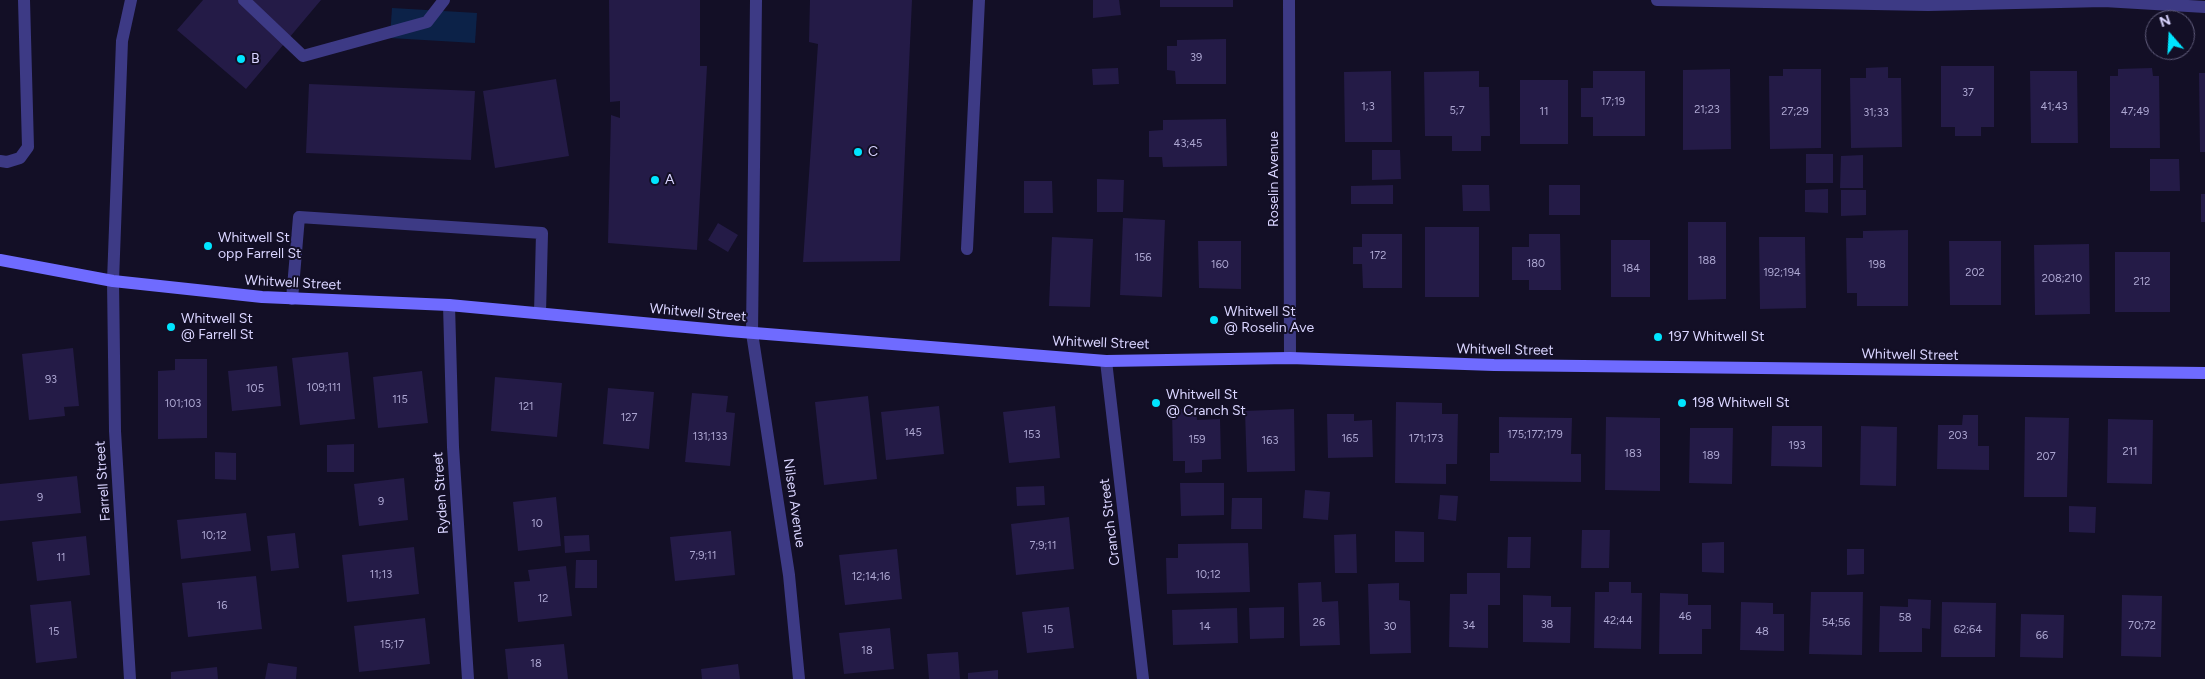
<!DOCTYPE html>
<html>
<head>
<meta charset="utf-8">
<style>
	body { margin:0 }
	#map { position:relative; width:2205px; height:679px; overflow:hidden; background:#130f26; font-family:Figtree,sans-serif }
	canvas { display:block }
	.north { position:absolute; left:2145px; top:10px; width:50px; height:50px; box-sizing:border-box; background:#130f26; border:1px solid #625e7d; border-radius:50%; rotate:341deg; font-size:14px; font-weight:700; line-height:20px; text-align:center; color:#d9d4ff }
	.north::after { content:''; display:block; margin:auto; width:18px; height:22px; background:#00e5ff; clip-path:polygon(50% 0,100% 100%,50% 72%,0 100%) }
</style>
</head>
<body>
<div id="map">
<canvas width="2205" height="679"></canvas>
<div class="north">N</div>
</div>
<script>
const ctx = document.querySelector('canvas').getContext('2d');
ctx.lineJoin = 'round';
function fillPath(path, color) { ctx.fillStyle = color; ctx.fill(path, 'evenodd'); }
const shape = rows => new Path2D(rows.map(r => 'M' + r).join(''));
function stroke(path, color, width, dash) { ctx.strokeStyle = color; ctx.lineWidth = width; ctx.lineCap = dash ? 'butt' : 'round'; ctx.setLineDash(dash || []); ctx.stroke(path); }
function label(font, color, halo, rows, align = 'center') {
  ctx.font = font + ' Figtree,sans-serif'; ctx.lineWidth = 4; ctx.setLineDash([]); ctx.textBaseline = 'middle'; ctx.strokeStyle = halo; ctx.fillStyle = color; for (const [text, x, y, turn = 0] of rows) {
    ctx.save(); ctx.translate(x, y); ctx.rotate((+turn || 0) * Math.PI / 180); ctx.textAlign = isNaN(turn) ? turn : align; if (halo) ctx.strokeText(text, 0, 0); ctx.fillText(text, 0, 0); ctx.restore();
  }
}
fillPath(shape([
	[392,8,477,13,475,43,390,38]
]), '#0c2248');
fillPath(shape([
	[203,0,321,0,246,89,177,30],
	[609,0,700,0,700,66,707,66,697,250,608,243,611,115,620,118,620,101,610,102],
	[810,0,912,0,900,261,803,262,818,44,809,42],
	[1093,0,1119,0,1121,15,1093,18],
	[1160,0,1233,0,1233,7,1160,7],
	[1226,39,1226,84,1176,84,1175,71,1167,70,1167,46,1177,46,1177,40],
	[1941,66,1994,66,1994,127,1981,127,1981,136,1955,136,1955,127,1941,127],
	[1888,67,1888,78,1901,78,1902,147,1851,148,1850,78,1866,78,1866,68],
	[1118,68,1119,84,1093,85,1092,69],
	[2152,68,2153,76,2159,76,2160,148,2110,148,2110,76,2118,76,2118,69],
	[1730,69,1731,149,1683,150,1683,70],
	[1783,69,1821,69,1821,148,1770,149,1769,76,1783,76],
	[1391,71,1392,142,1345,142,1344,72],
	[1479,71,1479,87,1489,87,1490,136,1481,136,1481,151,1452,151,1452,136,1425,136,1424,72],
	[1593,71,1645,71,1645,136,1593,136,1593,117,1581,117,1581,88,1593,88],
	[2030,71,2077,71,2078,143,2031,143],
	[2199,73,2205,73,2205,152,2200,152],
	[556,79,569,156,495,168,483,91],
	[1520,80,1568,80,1568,144,1520,144],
	[309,84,475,91,471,160,306,153],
	[1226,119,1227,166,1163,167,1162,157,1149,157,1149,131,1163,130,1163,120],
	[1372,150,1400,150,1401,179,1372,180],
	[1806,154,1833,154,1833,183,1806,183],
	[1863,155,1863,188,1840,188,1841,156],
	[2150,159,2179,159,2180,191,2150,191],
	[1097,179,1124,180,1123,212,1097,212],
	[1024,181,1052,181,1053,213,1024,213],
	[1393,185,1393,204,1351,204,1351,186],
	[1462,185,1489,185,1490,211,1463,211],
	[1549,185,1580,185,1580,215,1549,215],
	[1828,189,1828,213,1805,212,1805,190],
	[1841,190,1866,190,1866,215,1841,216],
	[2201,194,2205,194,2205,222,2201,222],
	[1123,218,1165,220,1162,297,1120,295],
	[1688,222,1726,222,1726,299,1688,300],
	[718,223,738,235,728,252,708,240],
	[1425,227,1479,227,1479,297,1425,297],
	[1908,230,1908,306,1857,306,1857,293,1847,293,1846,238,1863,238,1863,231],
	[1362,234,1402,234,1402,288,1363,288,1362,264,1353,264,1353,247,1362,247],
	[1529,234,1560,234,1561,290,1529,290,1529,280,1512,280,1512,247,1529,247],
	[1052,237,1093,239,1090,307,1049,306],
	[1759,237,1805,237,1806,308,1760,309],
	[1611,240,1650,240,1650,297,1611,297],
	[1198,241,1241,241,1241,289,1199,288],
	[1949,241,2001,241,2001,305,1950,305],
	[2089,244,2090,314,2035,315,2034,245],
	[2115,252,2170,252,2170,312,2115,312],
	[73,348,79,406,64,407,65,416,29,420,22,354],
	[348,352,355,419,300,425,292,358],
	[175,359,207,359,207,438,158,439,158,371,175,370],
	[277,366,281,406,232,411,228,371],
	[422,371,428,423,378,428,373,377],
	[495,377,562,383,557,437,491,431],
	[608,388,654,392,649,449,603,444],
	[692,393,728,396,726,412,735,413,730,466,685,462],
	[868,396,877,479,824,485,815,402],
	[1396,402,1442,403,1442,414,1458,414,1457,464,1446,464,1446,484,1395,483],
	[939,406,944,454,886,460,881,412],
	[1055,406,1060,458,1009,463,1003,412],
	[1172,409,1196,409,1197,420,1220,419,1221,459,1202,460,1202,472,1185,473,1185,461,1173,461],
	[1294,409,1295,471,1247,472,1245,411],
	[1327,414,1354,414,1354,421,1372,420,1373,457,1328,458],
	[1963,415,1978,415,1978,446,1989,446,1989,470,1937,469,1938,425,1962,425],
	[1499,417,1572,418,1571,454,1581,454,1581,482,1490,481,1490,453,1499,453],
	[1606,417,1660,418,1660,491,1605,490],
	[2025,417,2069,418,2067,497,2024,497],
	[2108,419,2153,420,2152,484,2107,483],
	[1772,426,1822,426,1822,467,1771,466],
	[1861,426,1897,427,1896,486,1860,485],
	[1690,428,1733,428,1732,484,1689,483],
	[354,444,354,472,327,472,327,445],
	[215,452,236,453,236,480,215,479],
	[77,476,81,513,0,521,0,484],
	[404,478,408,520,359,526,354,484],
	[1180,483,1224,483,1224,515,1181,516],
	[1044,486,1045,505,1017,506,1016,487],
	[1305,490,1330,492,1328,520,1303,518],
	[1440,495,1458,496,1456,521,1438,519],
	[556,497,561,546,518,551,513,502],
	[1232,498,1262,498,1262,529,1231,529],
	[2069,506,2096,507,2095,533,2069,532],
	[246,513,251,551,181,559,177,520],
	[1069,517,1074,569,1016,575,1011,524],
	[1582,530,1610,530,1609,568,1581,568],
	[731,531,735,575,675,581,670,537],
	[1395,531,1424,532,1424,562,1395,562],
	[295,533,299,568,271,571,267,536],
	[1356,534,1357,573,1335,573,1334,535],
	[589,535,590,551,565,553,564,536],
	[86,536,90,575,37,581,32,542],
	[1508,537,1531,537,1530,568,1507,568],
	[1724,542,1724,573,1702,572,1702,543],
	[1248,543,1250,592,1167,594,1166,558,1178,558,1178,544],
	[414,547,419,594,347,602,342,555],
	[897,549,902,599,845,605,839,555],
	[1847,549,1864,549,1864,574,1847,575],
	[576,560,597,560,597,588,575,588],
	[566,566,572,616,518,622,514,582,530,581,528,570],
	[1467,573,1500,573,1500,605,1488,605,1488,648,1449,647,1450,594,1467,594],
	[256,576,262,629,188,637,182,583],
	[1321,582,1322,602,1338,601,1340,645,1300,646,1298,583],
	[1609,582,1631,582,1631,593,1642,593,1641,649,1594,648,1595,592,1609,592],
	[1399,583,1399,600,1410,601,1411,653,1370,654,1368,584],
	[1811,592,1863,592,1862,655,1809,654],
	[1660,593,1688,594,1688,605,1711,605,1711,629,1702,629,1702,654,1659,654],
	[1523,595,1551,596,1551,607,1571,607,1570,643,1523,642],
	[2122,595,2162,596,2161,657,2121,656],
	[1908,599,1931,600,1930,629,1922,628,1922,652,1879,652,1880,606,1908,607],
	[71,601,77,658,36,663,30,605],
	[1741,602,1773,603,1773,614,1784,614,1784,651,1740,650],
	[1942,602,1996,603,1995,657,1941,657],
	[1069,607,1074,648,1027,653,1022,612],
	[1284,607,1284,638,1250,639,1249,608],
	[1237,608,1238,643,1173,645,1172,610],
	[2021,614,2064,615,2063,658,2020,657],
	[425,618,430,664,359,672,354,626],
	[890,628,894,669,844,674,839,633],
	[564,644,568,679,508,679,505,649],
	[958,652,960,679,929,679,927,654],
	[268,663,297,667,296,679,265,679],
	[738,664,740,679,702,679,701,669],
	[217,667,218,679,171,679,171,672],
	[998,670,998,679,968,679,968,673]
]), '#241b47');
stroke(shape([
	[244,0,303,56,427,22,444,0],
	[0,161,7,162,20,158,28,147,24,0],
	[967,249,979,0],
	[113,281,122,41,131,0],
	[292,299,299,217,542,233,540,313],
	[752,333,756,0]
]), '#3d3a85', 12);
stroke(shape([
	[1289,0,1290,358],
	[1657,0,1928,5,2104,1,2205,7],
	[113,281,115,431,130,679],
	[449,305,453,447,468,679],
	[752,333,789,575,799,679],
	[1106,361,1143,679]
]), '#3d3a85', 12);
stroke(shape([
	[0,260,113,281,262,297,449,305,729,331,1106,361,1290,358,1494,365,2205,373]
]), '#6f6bff', 12);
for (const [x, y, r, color] of [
	[241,59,5,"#00e5ff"],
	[858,152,5,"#00e5ff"],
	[655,180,5,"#00e5ff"],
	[208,246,5,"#00e5ff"],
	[1214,320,5,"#00e5ff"],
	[171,327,5,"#00e5ff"],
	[1658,337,5,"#00e5ff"],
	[1156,403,5,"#00e5ff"],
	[1682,403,5,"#00e5ff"]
]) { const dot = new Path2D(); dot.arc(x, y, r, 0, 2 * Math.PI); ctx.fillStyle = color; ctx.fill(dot); stroke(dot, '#130f26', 2); }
label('11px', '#aca6d1', null, [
	["39",1196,58],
	["37",1968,93],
	["17;19",1613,102],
	["1;3",1368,107],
	["41;43",2054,107],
	["21;23",1707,110],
	["5;7",1457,111],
	["11",1544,112],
	["27;29",1795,112],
	["47;49",2135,112],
	["31;33",1876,113],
	["43;45",1188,144],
	["172",1378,256],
	["156",1143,258],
	["188",1707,261],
	["180",1536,264],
	["160",1220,265],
	["198",1877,265],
	["184",1631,269],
	["192;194",1782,273],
	["202",1975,273],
	["208;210",2062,279],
	["212",2142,282],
	["93",51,380],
	["109;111",324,388],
	["105",255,389],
	["115",400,400],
	["101;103",183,404],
	["121",526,407],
	["127",629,418],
	["145",913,433],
	["153",1032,435],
	["175;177;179",1535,435],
	["203",1958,436],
	["131;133",710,437],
	["165",1350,439],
	["171;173",1426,439],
	["159",1197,440],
	["163",1270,441],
	["193",1797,446],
	["211",2130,452],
	["183",1633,454],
	["189",1711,456],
	["207",2046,457],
	["9",40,498],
	["9",381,502],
	["10",537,524],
	["10;12",214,536],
	["7;9;11",1043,546],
	["7;9;11",703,556],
	["11",61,558],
	["11;13",381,575],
	["10;12",1208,575],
	["12;14;16",871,577],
	["12",543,599],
	["16",222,606],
	["46",1685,617],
	["58",1905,618],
	["42;44",1618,621],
	["26",1319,623],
	["54;56",1836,623],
	["38",1547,625],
	["34",1469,626],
	["70;72",2142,626],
	["14",1205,627],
	["30",1390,627],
	["15",1048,630],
	["62;64",1968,630],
	["15",54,632],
	["48",1762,632],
	["66",2042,636],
	["15;17",392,645],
	["18",867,651],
	["18",536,664]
]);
label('14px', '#d9d4ff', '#130f26', [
	["B",251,59],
	["C",868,152],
	["A",665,180],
	["Whitwell St",218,238],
	["opp Farrell St",218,254],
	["Whitwell St",1224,312],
	["@ Roselin Ave",1224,328],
	["Whitwell St",181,319],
	["@ Farrell St",181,335],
	["197 Whitwell St",1668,337],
	["Whitwell St",1166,395],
	["@ Cranch St",1166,411],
	["198 Whitwell St",1692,403]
], 'left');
label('14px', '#d9d4ff', '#130f26', [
	["Roselin Avenue",1274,179,-90],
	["Whitwell Street",293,283,3],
	["Whitwell Street",698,313,5],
	["Whitwell Street",1101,343,2],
	["Whitwell Street",1505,350,1],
	["Whitwell Street",1910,355,1],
	["Farrell Street",103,481,-94],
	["Ryden Street",441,493,-94],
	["Nilsen Avenue",794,503,82],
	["Cranch Street",1110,522,-97]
]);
</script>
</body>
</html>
